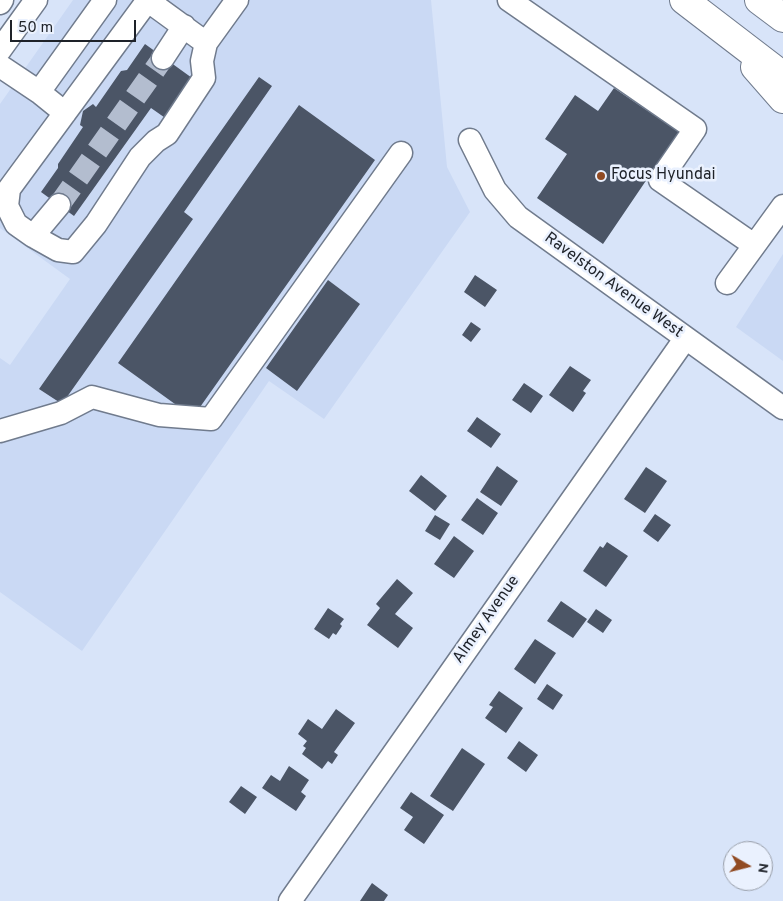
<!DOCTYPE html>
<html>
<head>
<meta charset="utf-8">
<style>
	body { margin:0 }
	#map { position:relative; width:783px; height:901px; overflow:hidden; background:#d8e4f9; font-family:Overpass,sans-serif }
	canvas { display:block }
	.north { position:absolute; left:723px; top:841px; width:50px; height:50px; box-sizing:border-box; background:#eaf1fe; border:1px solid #989ea9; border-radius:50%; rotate:98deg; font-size:14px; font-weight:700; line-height:20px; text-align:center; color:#1e2229 }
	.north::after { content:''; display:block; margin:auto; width:18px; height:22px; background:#914b23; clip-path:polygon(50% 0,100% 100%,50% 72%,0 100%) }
	.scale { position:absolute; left:10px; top:20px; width:126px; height:22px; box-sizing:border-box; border:2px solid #1e2229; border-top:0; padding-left:6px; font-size:15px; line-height:18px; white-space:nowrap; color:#1e2229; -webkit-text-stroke:4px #eaf1fe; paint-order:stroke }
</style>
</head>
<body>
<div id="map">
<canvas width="783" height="901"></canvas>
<div class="north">N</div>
<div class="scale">50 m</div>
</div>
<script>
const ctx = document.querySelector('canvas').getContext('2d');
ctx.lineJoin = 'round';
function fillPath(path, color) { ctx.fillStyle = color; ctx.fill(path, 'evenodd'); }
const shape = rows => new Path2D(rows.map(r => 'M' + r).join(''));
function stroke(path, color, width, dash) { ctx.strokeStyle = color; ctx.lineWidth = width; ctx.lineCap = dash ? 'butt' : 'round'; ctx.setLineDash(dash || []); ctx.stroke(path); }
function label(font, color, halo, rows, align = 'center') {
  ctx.font = font + ' Overpass,sans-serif'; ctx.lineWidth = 5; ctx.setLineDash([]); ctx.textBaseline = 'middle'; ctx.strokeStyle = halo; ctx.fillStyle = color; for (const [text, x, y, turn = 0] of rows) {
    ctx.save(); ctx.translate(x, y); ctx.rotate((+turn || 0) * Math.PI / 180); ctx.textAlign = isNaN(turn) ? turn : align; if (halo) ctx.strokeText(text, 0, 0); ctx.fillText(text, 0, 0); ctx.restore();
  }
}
fillPath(shape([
	[73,0,431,0,447,167,470,212,324,419,269,381,82,651,0,592,0,358,10,365,70,279,0,228,0,104],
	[783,254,783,361,736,327]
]), '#cad9f4');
fillPath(shape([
	[145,44,199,83,171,122,151,108,74,216,41,192,58,168,58,164,83,127,80,125,83,111,93,104,96,107,121,71,127,70],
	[259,77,272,86,184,212,193,219,62,404,39,389],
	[614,88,679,132,603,244,537,198,567,154,545,139,575,95,598,111],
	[299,105,375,160,193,417,118,363],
	[475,275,497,290,485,307,464,292],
	[328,280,360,304,297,391,266,368],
	[471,322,481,329,471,342,462,335],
	[570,366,591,380,583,391,586,393,573,412,549,395],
	[524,383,543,396,531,413,512,400],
	[477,417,501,434,491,448,467,431],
	[497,466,518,481,501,506,480,492],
	[646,467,667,481,645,513,624,499],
	[421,475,447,496,435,511,409,491],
	[477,498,498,513,483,535,461,520],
	[655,514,671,525,658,542,643,531],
	[435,515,450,524,440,540,425,531],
	[454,536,474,551,454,578,434,564],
	[607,542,628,556,606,587,583,571,600,546,603,548],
	[397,579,413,593,395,614,413,628,398,648,367,625,380,608,376,604],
	[561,601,587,619,573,638,547,621],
	[328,608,344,619,340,624,342,626,336,635,333,633,329,639,314,629],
	[596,609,612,620,603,633,587,622],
	[535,639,556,653,535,684,514,669],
	[547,684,563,695,553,710,537,699],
	[499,691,523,708,506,733,485,718,493,707,489,705],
	[336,709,355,723,334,752,338,755,332,764,328,761,322,769,302,754,306,748,303,746,307,741,298,734,308,719,322,729],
	[519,741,538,755,526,772,507,758],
	[462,748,485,764,453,811,430,796],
	[289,766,309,780,301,792,306,796,296,811,262,788,271,775,280,781],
	[241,786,257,797,245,814,229,802],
	[411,792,444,815,424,844,404,830,413,817,400,808],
	[372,883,388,895,384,901,360,901]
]), '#4b5566');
stroke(shape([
	[59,205,163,58]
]), '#b3bdcf', 22, [22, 11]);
const minor = shape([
	[147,0,206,43,237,0],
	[148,0,9,189,7,206,16,224,33,236,58,250,73,252,96,224,140,157,156,141,167,134,204,78,202,61,206,43],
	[509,0,695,129,660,180,754,245],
	[0,3,2,0],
	[0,50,36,0],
	[163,58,184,26],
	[0,66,39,92,65,113],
	[39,92,105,0],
	[470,140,495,190,518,217,783,408],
	[33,236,59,205],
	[727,283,783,206],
	[0,431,61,413,92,397,159,415,211,419,401,153],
	[290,901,685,339]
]);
const major = shape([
	[684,0,783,76],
	[759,0,783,18],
	[755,67,783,99]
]);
stroke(minor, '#707b8d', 25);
stroke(major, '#707b8d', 30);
stroke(minor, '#fff', 22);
stroke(major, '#fff', 28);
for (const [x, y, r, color] of [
	[601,176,5,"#914b23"]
]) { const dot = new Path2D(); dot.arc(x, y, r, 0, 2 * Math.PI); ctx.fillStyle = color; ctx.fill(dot); stroke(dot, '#eaf1fe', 2); }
label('16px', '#1e2229', '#eaf1fe', [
	["Focus Hyundai",611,176]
], 'left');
label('16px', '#1e2229', '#eaf1fe', [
	["Ravelston Avenue West",613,286,36],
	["Almey Avenue",487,620,-55]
]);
</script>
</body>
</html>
